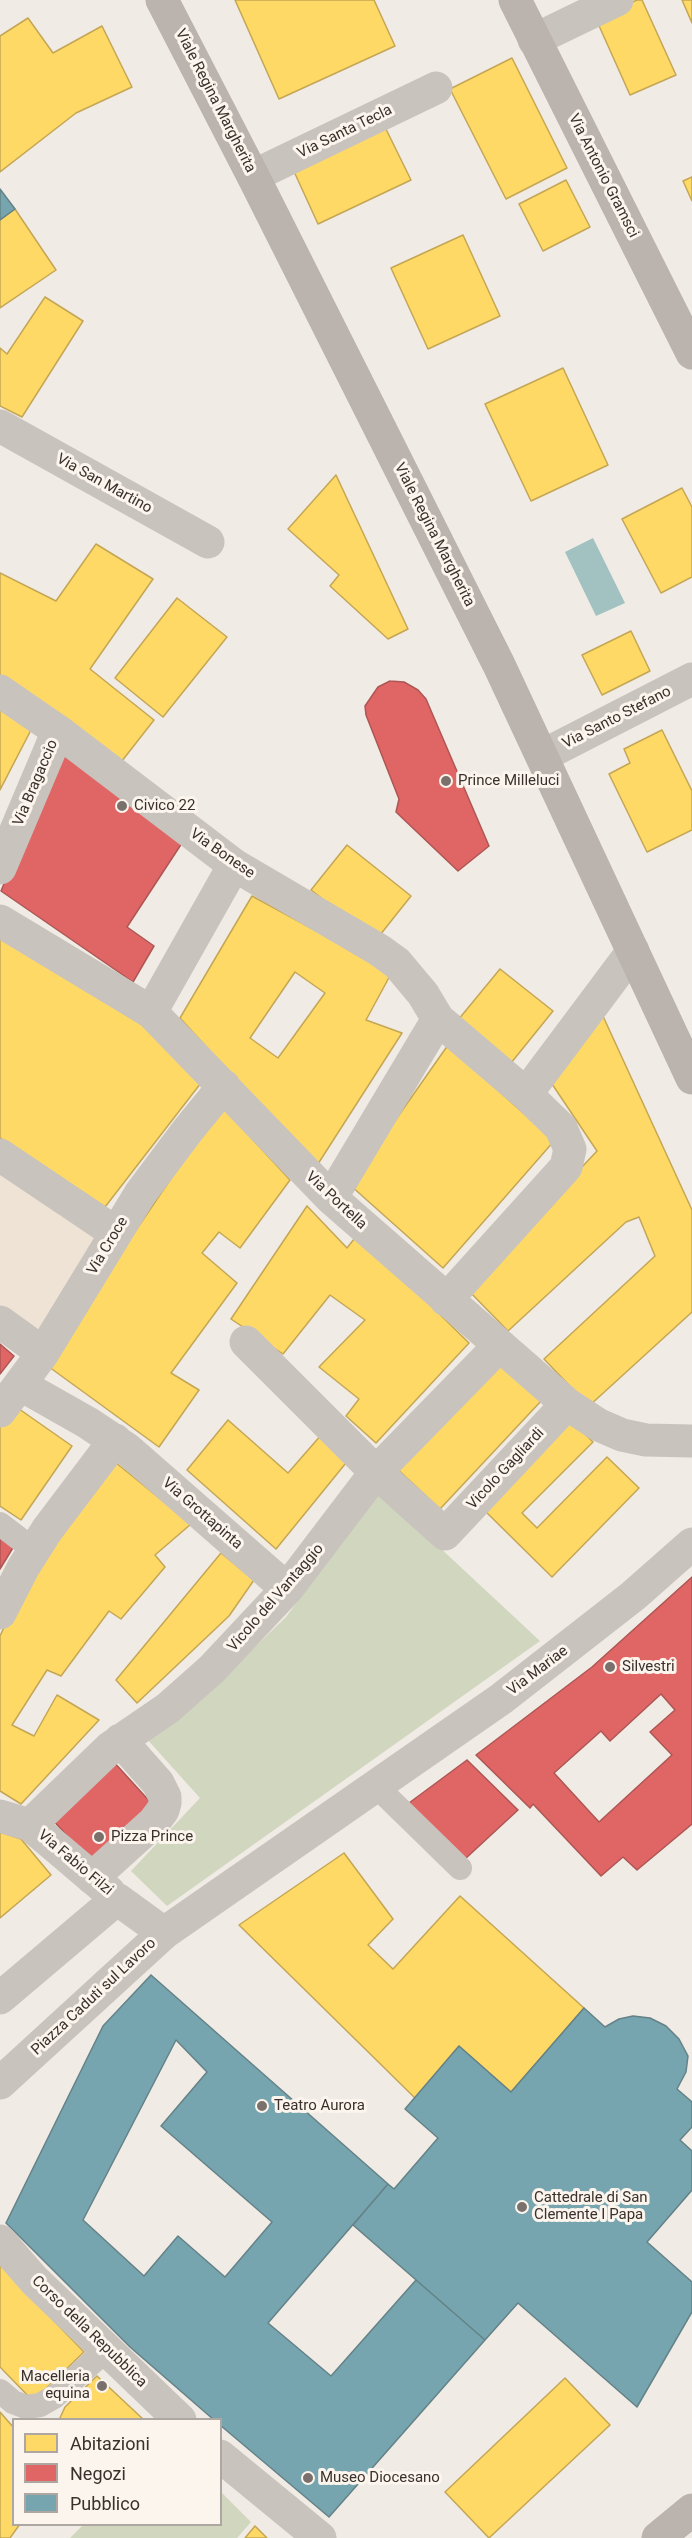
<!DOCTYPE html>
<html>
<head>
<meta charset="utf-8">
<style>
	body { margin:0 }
	#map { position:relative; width:692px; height:2538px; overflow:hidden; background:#f0ebe5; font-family:Roboto,sans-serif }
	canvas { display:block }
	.legend { position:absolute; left:12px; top:2418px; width:210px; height:108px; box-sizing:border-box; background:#fbf5ee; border:2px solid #aea6a0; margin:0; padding:8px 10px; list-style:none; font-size:18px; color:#3b302b }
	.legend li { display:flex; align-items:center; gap:12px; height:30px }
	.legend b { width:30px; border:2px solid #aea6a0 }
</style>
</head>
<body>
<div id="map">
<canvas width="692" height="2538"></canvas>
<ul class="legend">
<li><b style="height:16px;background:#ffd966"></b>Abitazioni</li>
<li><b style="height:16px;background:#e06666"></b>Negozi</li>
<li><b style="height:16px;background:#76a5af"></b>Pubblico</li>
</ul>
</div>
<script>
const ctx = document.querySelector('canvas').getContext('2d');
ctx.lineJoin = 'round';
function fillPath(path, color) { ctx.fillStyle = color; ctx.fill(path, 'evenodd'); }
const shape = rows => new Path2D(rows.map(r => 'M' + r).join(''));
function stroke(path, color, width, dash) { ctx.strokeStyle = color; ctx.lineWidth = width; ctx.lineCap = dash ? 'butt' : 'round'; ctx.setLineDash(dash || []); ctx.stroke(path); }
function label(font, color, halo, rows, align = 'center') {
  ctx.font = font + ' Roboto,sans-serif'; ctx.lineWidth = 6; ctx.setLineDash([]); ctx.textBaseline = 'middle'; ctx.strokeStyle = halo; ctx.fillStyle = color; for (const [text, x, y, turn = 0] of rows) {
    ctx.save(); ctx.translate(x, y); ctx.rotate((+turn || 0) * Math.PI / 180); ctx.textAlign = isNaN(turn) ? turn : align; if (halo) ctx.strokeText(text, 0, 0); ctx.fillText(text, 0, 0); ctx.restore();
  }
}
fillPath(shape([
	[378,1490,540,1641,167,1906,131,1871,200,1798,146,1738,183,1716,286,1617],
	[221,2492,251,2522,237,2538,70,2538,83,2525,220,2524]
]), '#d1d6bf');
fillPath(shape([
	[0,1155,116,1233,43,1353,0,1322]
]), '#eee3d5');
fillPath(shape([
	[593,538,625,603,596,616,565,552]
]), '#a1c2c1');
const homes = shape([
	[235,0,374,0,395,46,279,99,235,0],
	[637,0,642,0,676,75,630,95,596,19,637,0],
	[682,0,692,0,692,23,682,0],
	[28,18,53,53,102,26,132,87,76,113,0,172,0,36,28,18],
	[512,58,567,168,506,199,450,89,512,58],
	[382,121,411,180,318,224,291,165,382,121],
	[692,177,692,201,683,181,692,177],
	[566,180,590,227,543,251,519,204,566,180],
	[15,209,56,270,0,308,0,220,15,209],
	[463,235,500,316,428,349,391,268,463,235],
	[45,297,83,321,22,417,0,406,0,348,7,354,45,297],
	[563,368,608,465,531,501,485,404,563,368],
	[336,475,408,629,388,639,330,586,339,575,288,529,336,475],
	[682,488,692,507,692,577,661,593,622,519,682,488],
	[96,544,153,579,90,669,154,720,118,766,0,680,0,573,56,601,96,544],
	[177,598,227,637,163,717,115,678,177,598],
	[631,631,650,671,602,695,582,655,631,631],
	[0,709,32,728,0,790,0,709],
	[662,730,692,791,692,830,647,852,609,774,630,763,624,749,662,730],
	[347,845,411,896,376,940,311,890,347,845],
	[252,896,392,972,366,1020,402,1033,316,1167,180,1018,252,896],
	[295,972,325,993,278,1058,250,1038,295,972],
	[0,936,149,1029,204,1079,105,1207,0,1138,0,936],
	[500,969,553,1011,511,1063,458,1020,500,969],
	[602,1014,692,1210,692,1312,589,1406,544,1359,655,1256,639,1217,626,1222,508,1331,467,1289,597,1151,550,1081,602,1014],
	[448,1045,554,1141,443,1268,350,1185,448,1045],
	[221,1105,290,1180,240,1248,219,1232,202,1253,237,1283,171,1373,199,1390,159,1447,45,1364,221,1105],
	[307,1206,347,1248,358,1234,469,1343,376,1443,346,1416,359,1399,319,1367,365,1320,330,1295,283,1354,231,1319,307,1206],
	[496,1357,542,1400,440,1509,393,1465,496,1357],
	[12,1404,72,1446,21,1520,0,1506,0,1422,12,1404],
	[228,1420,288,1473,322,1434,350,1458,276,1549,187,1470,228,1420],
	[571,1420,593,1442,522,1513,537,1528,607,1457,639,1488,552,1577,483,1509,571,1420],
	[115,1462,191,1524,155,1555,165,1567,121,1619,109,1611,61,1676,47,1670,12,1725,34,1736,57,1695,99,1720,21,1804,0,1791,0,1636,28,1577,115,1462],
	[221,1553,254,1580,229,1616,137,1703,116,1680,221,1553],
	[0,1832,21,1839,51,1875,0,1918,0,1832],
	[344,1853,393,1919,368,1945,393,1969,460,1896,584,2008,511,2092,459,2046,415,2098,239,1925,344,1853],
	[0,2265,84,2352,33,2401,0,2367,0,2265],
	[97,2376,144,2420,59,2420,65,2407,97,2376],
	[565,2378,610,2425,489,2538,445,2492,565,2378],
	[0,2412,14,2428,14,2524,20,2524,10,2538,0,2538,0,2412],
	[255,2526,267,2538,245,2538,255,2526]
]);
fillPath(homes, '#ffd966');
stroke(homes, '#c4a654', 1.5);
const shops = shape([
	[390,681,404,682,418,690,426,699,489,846,458,871,396,812,399,799,366,715,365,706,378,687,390,681],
	[64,751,182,843,127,927,154,946,133,982,1,891,52,767,64,751],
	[0,1344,14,1356,0,1374,0,1344],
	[0,1535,14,1546,0,1569,0,1535],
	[692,1577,692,1824,637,1870,623,1857,601,1876,533,1804,530,1808,476,1755,592,1667,692,1577],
	[661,1694,675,1710,650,1732,672,1755,599,1822,554,1773,601,1731,610,1741,661,1694],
	[112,1760,153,1805,91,1862,50,1817,112,1760],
	[467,1760,518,1810,465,1859,409,1803,467,1760]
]);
fillPath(shops, '#e06666');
stroke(shops, '#ae5654', 1.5);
const public = shape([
	[0,189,15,209,0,220,0,189],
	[151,1975,388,2184,268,2323,331,2376,416,2280,485,2340,329,2517,220,2425,220,2420,214,2420,130,2347,6,2223,103,2026,151,1975],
	[176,2040,207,2072,161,2126,272,2222,225,2277,178,2236,144,2276,83,2220,176,2040],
	[584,2008,605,2027,619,2019,633,2016,650,2018,666,2026,679,2039,688,2056,686,2072,677,2089,692,2102,692,2127,680,2140,692,2151,692,2190,647,2242,692,2282,692,2312,637,2407,518,2303,485,2340,353,2225,388,2184,394,2189,438,2138,405,2109,459,2046,511,2092,584,2008]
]);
fillPath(public, '#76a5af');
stroke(public, '#648287', 1.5);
stroke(shape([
	[0,1524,34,1550],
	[376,1786,460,1868],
	[0,2391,13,2402,26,2407,40,2405,54,2397,106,2350]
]), '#c9c3be', 24);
stroke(shape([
	[534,40,617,0],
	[253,176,436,88],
	[0,426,208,542],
	[0,691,58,731,234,865,379,950,397,963,423,994,438,1019,526,1094,561,1128,570,1149,566,1167,446,1300],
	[542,756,692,679],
	[0,868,58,731],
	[0,921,151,1012,331,1198,567,1404,599,1425,622,1435,646,1440,692,1441],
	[151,1012,234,865],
	[526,1094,633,951],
	[0,1155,116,1233],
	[331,1198,438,1019],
	[0,1322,43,1353],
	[246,1342,376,1472,445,1534,567,1404],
	[21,1385,88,1423,127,1449,287,1589],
	[0,1411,43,1353,140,1194,188,1130,224,1086],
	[0,1613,23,1568,47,1530,115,1440],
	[0,1816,30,1825,109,1892],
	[30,1825,111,1747,168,1708,212,1669,287,1589,376,1472,499,1346],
	[92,1878,154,1822,163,1810,165,1803,165,1797,158,1783,120,1740],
	[0,1998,117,1899,164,1933],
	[0,2083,164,1933,501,1699,633,1596,692,1544],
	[0,2241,34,2280,180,2420],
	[220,2456,320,2538]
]), '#c9c3be', 33);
stroke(shape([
	[162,0,253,176,499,665,692,1078],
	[515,0,692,353],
	[658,2538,692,2510]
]), '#bab3ae', 33);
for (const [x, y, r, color] of [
	[446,781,6,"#7a716c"],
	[122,806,6,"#7a716c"],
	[610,1667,6,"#7a716c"],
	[99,1837,6,"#7a716c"],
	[262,2106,6,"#7a716c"],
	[522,2207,6,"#7a716c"],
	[102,2386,6,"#7a716c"],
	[308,2478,6,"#7a716c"]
]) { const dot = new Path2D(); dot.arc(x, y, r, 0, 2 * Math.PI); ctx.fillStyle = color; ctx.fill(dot); stroke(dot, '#fbf5ee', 2); }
label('15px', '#3b302b', '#fbf5ee', [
	["Viale Regina Margherita",215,101,63],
	["Via Santa Tecla",345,132,-26],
	["Via Antonio Gramsci",603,176,63],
	["Via San Martino",104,484,29],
	["Viale Regina Margherita",434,535,63],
	["Via Santo Stefano",617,718,-27],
	["Via Bragaccio",36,783,-67],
	["Via Bonese",222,854,35],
	["Via Portella",336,1201,43],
	["Via Croce",108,1246,-59],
	["Vicolo Gagliardi",506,1469,-47],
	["Via Grottapinta",202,1514,41],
	["Vicolo del Vantaggio",276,1598,-49],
	["Via Mariae",538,1671,-37],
	["Via Fabio Filzi",75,1863,40],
	["Piazza Caduti sul Lavoro",94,1997,-43],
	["Corso della Repubblica",89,2332,44]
]);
label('15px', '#3b302b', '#fbf5ee', [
	["Prince Milleluci",458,781],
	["Civico 22",134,806],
	["Silvestri",622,1667],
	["Pizza Prince",111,1837],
	["Teatro Aurora",274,2106],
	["Cattedrale di San",534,2198],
	["Clemente I Papa",534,2215],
	["Macelleria",90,2377,"right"],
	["equina",90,2394,"right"],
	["Museo Diocesano",320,2478]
], 'left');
</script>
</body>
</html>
